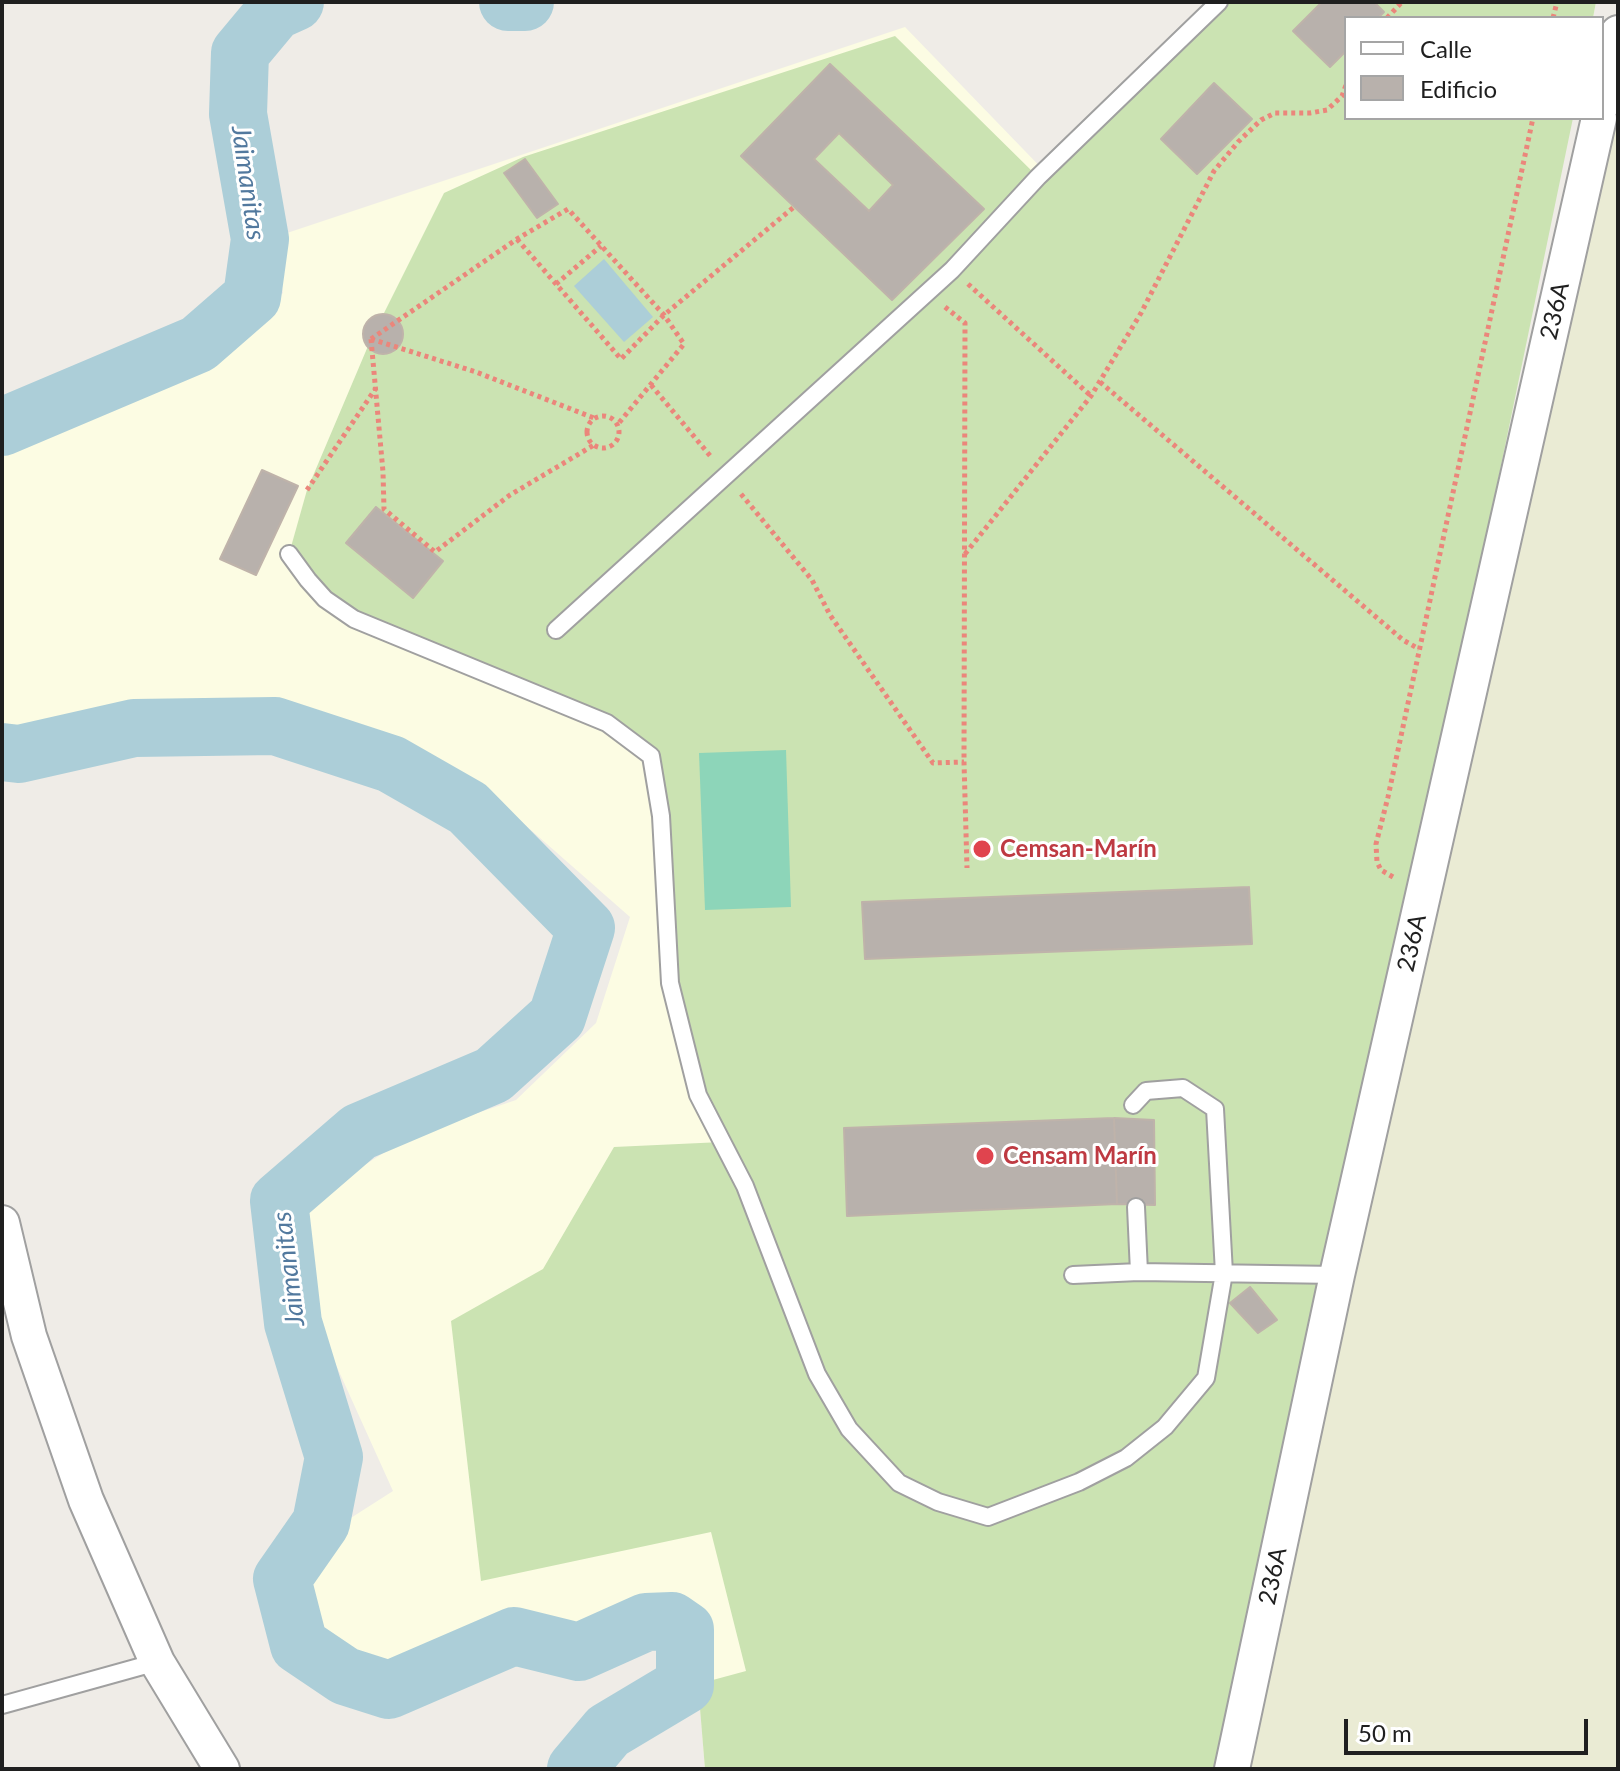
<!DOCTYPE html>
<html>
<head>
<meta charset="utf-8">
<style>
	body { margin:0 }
	#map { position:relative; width:1620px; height:1771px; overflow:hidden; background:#efece7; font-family:Lato,sans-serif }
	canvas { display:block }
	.frame { position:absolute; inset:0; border:4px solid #1f1f1f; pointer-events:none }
	.legend { position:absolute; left:1344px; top:16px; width:260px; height:104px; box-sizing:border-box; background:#fff; border:2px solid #a5a5a5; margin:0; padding:10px 14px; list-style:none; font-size:24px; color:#1f1f1f }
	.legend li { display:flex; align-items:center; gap:16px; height:40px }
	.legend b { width:40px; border:2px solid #a5a5a5 }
	.scale { position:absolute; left:1344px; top:1719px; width:244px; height:36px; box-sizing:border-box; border:4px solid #1f1f1f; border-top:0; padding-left:10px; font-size:24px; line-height:28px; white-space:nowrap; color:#1f1f1f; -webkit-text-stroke:6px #fff; paint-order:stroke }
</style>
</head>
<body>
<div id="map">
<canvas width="1620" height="1771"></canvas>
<div class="frame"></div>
<ul class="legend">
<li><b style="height:10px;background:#fff"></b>Calle</li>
<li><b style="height:22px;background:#b8b1ac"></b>Edificio</li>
</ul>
<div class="scale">50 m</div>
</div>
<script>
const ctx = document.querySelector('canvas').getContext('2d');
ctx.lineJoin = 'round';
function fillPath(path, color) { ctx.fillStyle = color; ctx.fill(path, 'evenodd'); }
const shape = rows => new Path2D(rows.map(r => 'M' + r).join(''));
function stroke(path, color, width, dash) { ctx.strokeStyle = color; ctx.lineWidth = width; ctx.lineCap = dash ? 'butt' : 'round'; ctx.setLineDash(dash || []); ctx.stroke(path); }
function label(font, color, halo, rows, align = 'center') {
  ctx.font = font + ' Lato,sans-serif'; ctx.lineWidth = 6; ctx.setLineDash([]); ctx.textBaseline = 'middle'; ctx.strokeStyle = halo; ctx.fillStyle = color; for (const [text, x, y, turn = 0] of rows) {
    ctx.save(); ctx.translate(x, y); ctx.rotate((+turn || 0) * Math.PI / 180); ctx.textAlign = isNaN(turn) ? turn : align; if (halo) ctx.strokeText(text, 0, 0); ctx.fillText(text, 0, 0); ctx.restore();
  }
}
fillPath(shape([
	[1244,2,1596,2,1593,18,1346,18,1346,118,1573,118,705,1769,693,1618,673,1607,650,1603,573,1645,511,1631,391,1682,346,1664,309,1635,292,1579,332,1530,393,1491,313,1314,306,1202,412,1135,516,1100,596,1023,630,917,474,780,402,742,276,710,121,720,17,746,2,743,2,440,217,352,283,293,272,238,905,27,1053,180]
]), '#fcfce3');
fillPath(shape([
	[1618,33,1618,1769,1232,1769]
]), '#eaebd4');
fillPath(shape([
	[1219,2,1596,2,1593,18,1346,18,1346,118,1573,118,1231,1769,705,1769,698,1684,746,1671,711,1532,481,1581,451,1321,543,1269,614,1147,722,1142,698,1095,670,983,651,756,607,723,354,619,289,554,307,490,371,339,444,193,523,157,895,36,1038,177]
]), '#cbe3b2');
fillPath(shape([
	[786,750,791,907,705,910,699,753]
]), '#8dd5b9');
fillPath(shape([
	[604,259,653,317,624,342,574,286]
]), '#acced8');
stroke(shape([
	[508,2,525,2],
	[2,427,198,344,252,297,260,239,238,114,240,53,275,11,295,2],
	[2,752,19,754,134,728,275,726,391,764,468,808,586,928,557,1017,493,1075,359,1132,279,1201,293,1323,334,1457,321,1523,282,1579,299,1645,345,1676,389,1690,514,1636,579,1652,646,1622,672,1621,685,1630,685,1685,608,1731,576,1769]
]), '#acced8', 58);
const building = shape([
	[1322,2,1374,2,1384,12,1378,18,1346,18,1346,51,1330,67,1293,31,1322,2],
	[830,64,984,209,892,300,741,156,830,64],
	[839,133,893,185,869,211,814,159,839,133],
	[1214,83,1252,119,1197,174,1161,139,1214,83],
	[525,159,558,204,537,218,504,173,525,159],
	'363 334a20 20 0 1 1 40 0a20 20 0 1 1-40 0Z',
	[262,470,298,486,256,575,220,559,262,470],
	[376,507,443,561,413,598,346,543,376,507],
	[1249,887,1252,944,865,959,862,902,1249,887],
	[1114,1118,1117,1204,847,1216,844,1128,1114,1118],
	[1114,1118,1154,1120,1155,1205,1117,1204,1114,1118],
	[1250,1287,1277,1320,1258,1333,1230,1303,1250,1287]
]);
fillPath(building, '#b8b1ac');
stroke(building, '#bfb3aa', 2);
const service = shape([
	[289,554,308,580,325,599,354,619,607,723,651,756,661,816,670,983,698,1095,745,1186,817,1374,849,1429,899,1483,938,1502,988,1517,1079,1482,1126,1458,1165,1427,1206,1378,1224,1273,1215,1109,1183,1088,1146,1091,1133,1105],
	[556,630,952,270,1038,177,1219,2],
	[1136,1207,1139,1272],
	[1073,1275,1139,1272,1337,1275],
	[2,1705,157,1662]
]);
const minor = shape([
	[1602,104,1618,33],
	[2,1223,29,1336,86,1500,157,1662,222,1769],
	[1232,1769,1337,1275,1599,118]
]);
stroke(service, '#a0a0a0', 20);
stroke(minor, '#a0a0a0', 38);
stroke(shape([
	[1387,18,1402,2],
	[1553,18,1557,2],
	[517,239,621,359,664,315,794,207],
	[556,284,601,246],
	[968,284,1091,396],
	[945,307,965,323,964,762,967,868],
	[371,339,517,239,568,209,664,315,684,344,618,424],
	[371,339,383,472,384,509,435,552,510,495,594,445],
	[371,339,476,372,594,418],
	[1100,382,1403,640,1419,649],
	[651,385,712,458],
	'587 432a16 16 0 1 1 32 0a16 16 0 1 1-32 0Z',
	[307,490,376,388],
	[741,494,812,580,830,615,933,763,964,762],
	[965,554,1091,396,1141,313,1214,171,1238,142,1261,120,1275,113,1310,113,1327,110,1342,96,1346,85],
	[1393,877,1381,870,1377,862,1376,844,1388,797,1533,118]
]), '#eb867b', 5, [4, 4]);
stroke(service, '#fff', 16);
stroke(minor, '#fff', 34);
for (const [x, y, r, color] of [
	[982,849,10,"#e0444e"],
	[985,1156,10,"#e0444e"]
]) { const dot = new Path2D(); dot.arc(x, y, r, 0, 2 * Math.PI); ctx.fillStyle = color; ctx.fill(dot); stroke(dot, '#fff', 3); }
label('24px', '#1f1f1f', '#fff', [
	["236A",1555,311,-77],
	["236A",1412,943,-77],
	["236A",1273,1576,-78]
]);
label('bold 24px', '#be3a42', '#fff', [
	["Cemsan-Marín",1000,849],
	["Censam Marín",1003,1156]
], 'left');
label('italic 26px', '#52799e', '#fff', [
	["Jaimanitas",248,183,82],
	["Jaimanitas",289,1269,-97]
]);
</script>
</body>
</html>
